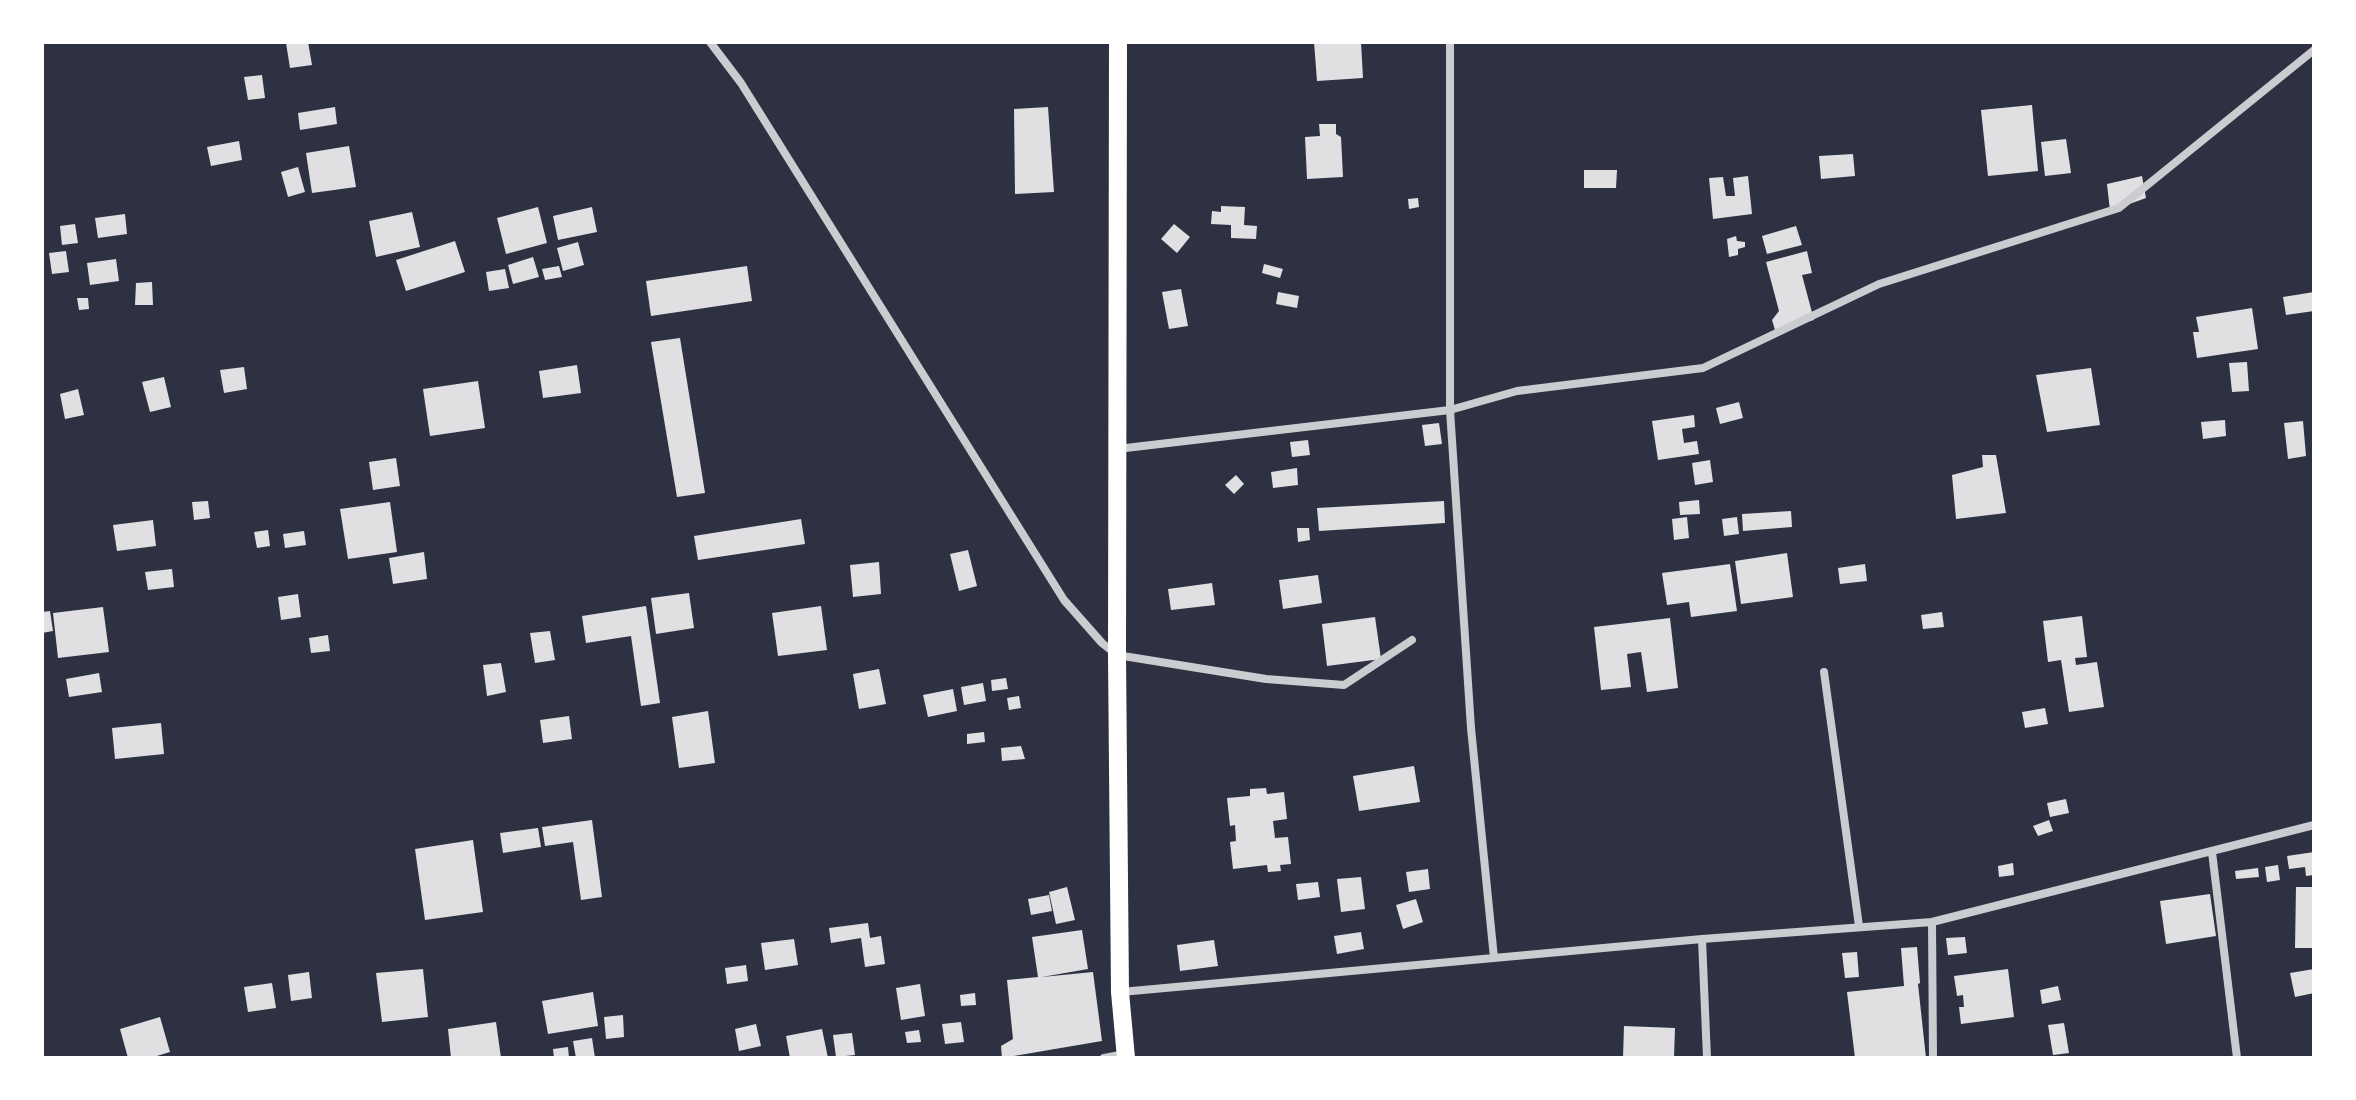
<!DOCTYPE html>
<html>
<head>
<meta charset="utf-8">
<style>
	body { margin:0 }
	#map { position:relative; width:2356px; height:1100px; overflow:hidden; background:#2d3142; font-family:Barlow,sans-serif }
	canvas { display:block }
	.frame { position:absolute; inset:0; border:44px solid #fff; pointer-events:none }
</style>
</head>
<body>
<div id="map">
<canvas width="2356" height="1100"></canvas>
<div class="frame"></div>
</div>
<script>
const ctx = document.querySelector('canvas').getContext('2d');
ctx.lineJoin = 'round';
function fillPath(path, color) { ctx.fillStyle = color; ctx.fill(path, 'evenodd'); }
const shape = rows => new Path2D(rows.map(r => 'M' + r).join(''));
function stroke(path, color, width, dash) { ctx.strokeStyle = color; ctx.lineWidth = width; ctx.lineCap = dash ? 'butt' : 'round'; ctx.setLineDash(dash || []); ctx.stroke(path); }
fillPath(shape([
	[308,42,312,65,290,68,286,43],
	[1314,42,1361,42,1363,78,1317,81],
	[262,75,265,98,248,100,244,77],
	[2032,105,2038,171,1988,176,1981,110],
	[335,107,337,124,300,130,298,113],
	[1048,107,1054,192,1015,194,1014,109],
	[1319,124,1336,124,1336,134,1341,137,1343,177,1307,179,1305,137,1320,136],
	[2066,139,2071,173,2045,176,2041,142],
	[239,141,242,160,211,166,207,147],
	[349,146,356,187,312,193,306,153],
	[1853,154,1855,176,1821,179,1819,156],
	[298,167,305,192,288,197,281,172],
	[1584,170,1617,170,1616,188,1584,188],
	[1748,176,1752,214,1713,219,1709,178,1723,177,1726,196,1735,196,1733,178],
	[2142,176,2146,198,2110,211,2107,184],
	[1418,198,1419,207,1409,209,1408,199],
	[1221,206,1245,207,1244,225,1257,226,1256,239,1231,238,1231,225,1211,224,1212,211,1221,212],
	[538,207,547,243,506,254,497,218],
	[592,207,597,232,558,240,553,216],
	[412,212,420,247,376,257,369,221],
	[125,214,127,234,98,238,95,218],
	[75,224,78,243,62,245,60,226],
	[1174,224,1190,237,1177,253,1161,239],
	[1796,226,1802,245,1767,254,1762,236],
	[1736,236,1737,241,1745,242,1745,247,1738,249,1738,255,1729,257,1727,239],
	[455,241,465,272,406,291,396,260],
	[578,242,584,265,563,271,557,248],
	[66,251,69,272,52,274,49,253],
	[1807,251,1812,273,1802,275,1814,320,1775,330,1772,320,1779,311,1766,262],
	[533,257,539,277,513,284,508,265],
	[116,259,119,281,90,285,87,263],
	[1264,264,1283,269,1280,278,1262,273],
	[559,266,562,277,545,280,542,269],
	[747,266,752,301,651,316,646,281],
	[505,269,509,288,489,291,486,272],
	[152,282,153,305,135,305,136,283],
	[1181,289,1188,326,1169,329,1162,292],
	[1278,292,1299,296,1297,308,1276,304],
	[2314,292,2314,311,2286,315,2283,297],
	[77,298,88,298,89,309,79,310],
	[2252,308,2258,349,2197,358,2193,332,2199,332,2196,317],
	[680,338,705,493,677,497,651,342],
	[2247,362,2249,391,2232,392,2229,363],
	[577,365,581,393,543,398,539,371],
	[244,367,247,389,224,393,220,370],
	[2091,368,2100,425,2047,432,2036,375],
	[164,377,171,407,150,412,142,382],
	[478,381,485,428,430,436,423,389],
	[78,389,84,415,65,419,60,394],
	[1739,402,1743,418,1720,424,1716,408],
	[1694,415,1695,427,1682,429,1684,443,1697,441,1699,454,1658,460,1652,421],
	[2225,420,2226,436,2203,439,2201,422],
	[2303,421,2306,456,2288,459,2284,423],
	[1439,423,1442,444,1425,446,1422,425],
	[1308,440,1310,455,1292,457,1290,442],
	[1982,455,1996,455,2006,513,1956,519,1952,475,1983,467],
	[396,458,400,486,373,490,369,462],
	[1710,460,1713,482,1695,485,1692,463],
	[1297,468,1298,485,1273,488,1271,472],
	[1236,475,1244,484,1234,494,1225,485],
	[1699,500,1700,514,1680,515,1679,502],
	[208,501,210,518,194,520,192,502],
	[1444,501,1445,523,1319,531,1317,508],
	[390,502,397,552,348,559,340,509],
	[1791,511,1792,527,1743,531,1742,514],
	[1687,517,1689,538,1674,540,1672,519],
	[1737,517,1739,534,1724,536,1722,519],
	[801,519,805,544,698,560,694,536],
	[153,520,156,546,117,551,113,525],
	[1297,528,1309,528,1310,540,1298,542],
	[268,530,270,546,257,548,254,532],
	[304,531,306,545,285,548,283,534],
	[968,550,977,586,959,591,950,554],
	[424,552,427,579,393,584,389,558],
	[1787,553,1793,597,1741,604,1735,561],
	[879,562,881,594,853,597,850,565],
	[1730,564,1737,611,1691,617,1689,602,1667,605,1662,573],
	[1865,564,1867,581,1840,584,1838,568],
	[172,569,174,587,148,590,145,572],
	[1318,575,1322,603,1283,609,1279,580],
	[1212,583,1215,605,1171,610,1168,589],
	[689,593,694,628,656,634,651,598],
	[298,594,301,617,281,620,278,597],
	[646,606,660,703,641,706,631,636,586,643,582,616],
	[821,606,827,650,778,656,772,613],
	[103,607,109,652,58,658,53,613],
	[50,611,53,631,42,633,42,612],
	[1942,612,1944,627,1923,629,1921,615],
	[2082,616,2087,657,2075,658,2076,665,2097,662,2104,707,2069,712,2061,660,2048,662,2043,621],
	[1375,617,1381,659,1327,666,1322,624],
	[1670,618,1678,688,1647,692,1641,652,1627,654,1631,687,1601,690,1594,627],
	[550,631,555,660,535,663,530,633],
	[328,635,330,651,311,653,309,638],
	[501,663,506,692,487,696,483,665],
	[879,669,886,704,859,709,853,674],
	[99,673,102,692,69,697,66,679],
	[1006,678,1008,689,992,691,991,680],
	[983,683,986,701,964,705,961,687],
	[953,689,957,711,928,717,923,695],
	[1019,696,1021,708,1009,710,1007,698],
	[2045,708,2048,724,2025,728,2022,712],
	[708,711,715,763,679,768,672,717],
	[569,716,572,739,543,743,540,720],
	[161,723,164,754,115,759,112,728],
	[984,732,985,742,967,744,967,734],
	[1021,746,1025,759,1002,761,1001,748],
	[1414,766,1420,802,1359,811,1353,776],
	[1266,788,1267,794,1284,792,1287,819,1273,821,1275,838,1288,837,1291,864,1280,865,1281,871,1268,872,1267,865,1233,869,1230,842,1236,841,1235,825,1230,826,1227,798,1250,796,1250,789],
	[2066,799,2069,813,2050,817,2047,803],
	[592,820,602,897,581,900,573,842,545,846,542,827],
	[2049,820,2053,831,2038,836,2033,826],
	[538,828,541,847,503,853,500,833],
	[473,840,483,912,425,920,415,849],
	[2314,852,2314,875,2306,876,2305,867,2289,869,2287,856],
	[2013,863,2014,875,1999,877,1998,866],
	[2278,865,2280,880,2267,882,2265,867],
	[2258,868,2259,877,2236,879,2235,871],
	[1428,869,1430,889,1409,892,1406,872],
	[1361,877,1365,909,1341,912,1337,879],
	[1318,882,1320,897,1298,900,1296,884],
	[1067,887,1075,920,1056,924,1049,892],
	[2296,887,2314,887,2314,948,2295,948],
	[2210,894,2216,936,2166,944,2160,901],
	[1049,895,1052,911,1031,915,1028,899],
	[1416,899,1423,922,1403,929,1396,905],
	[868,923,870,938,881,936,885,964,865,967,861,938,831,943,829,928],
	[1082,930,1088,969,1042,977,1093,972,1102,1041,1002,1058,1001,1046,1013,1039,1007,980,1038,977,1032,937],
	[1361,932,1364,949,1337,954,1334,936],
	[1965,937,1967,953,1948,955,1946,938],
	[794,939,798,965,765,970,761,943],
	[1214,940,1218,966,1180,971,1177,945],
	[1917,947,1920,983,1918,984,1926,1058,1855,1058,1847,992,1904,986,1901,948],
	[1857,952,1859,977,1845,978,1842,953],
	[746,965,748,981,727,984,725,968],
	[423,969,428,1017,382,1022,376,973],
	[2008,969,2014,1017,1961,1024,1959,1007,1964,1007,1963,995,1957,996,1954,976],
	[2314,969,2314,993,2295,997,2290,973],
	[309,972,312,998,291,1001,288,975],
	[272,983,276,1008,248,1012,244,987],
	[920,984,925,1016,901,1020,896,988],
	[2058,986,2061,1000,2042,1004,2040,990],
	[593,992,598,1026,548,1034,542,1001],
	[975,993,976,1005,961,1006,960,995],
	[623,1015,624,1037,606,1039,604,1017],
	[160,1017,170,1052,150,1058,128,1058,120,1029],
	[496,1022,501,1058,451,1058,448,1029],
	[961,1022,964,1042,945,1044,942,1024],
	[2064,1023,2069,1053,2053,1055,2048,1025],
	[756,1024,761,1046,739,1051,735,1029],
	[1624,1026,1675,1028,1674,1058,1623,1058],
	[822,1029,828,1058,790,1058,786,1036],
	[919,1030,921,1042,907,1043,905,1032],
	[852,1033,855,1055,836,1057,833,1035],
	[592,1038,595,1058,576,1058,573,1041],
	[568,1047,569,1058,554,1058,553,1049]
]), '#e0e0e3');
stroke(shape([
	[710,42,741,83,1064,600,1102,643,1117,655,1266,679,1344,685,1412,640],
	[1450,42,1450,410,1471,728,1494,958],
	[1117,449,1450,410,1517,391,1703,368,1879,284,2119,208,2314,50],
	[1824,672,1859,926],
	[2212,852,2237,1058],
	[1932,922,1933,1058],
	[1702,939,1707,1058],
	[1121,992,1702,939,1932,922,2314,825],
	[1104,1058,1125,1054]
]), '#caccd0', 8);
stroke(shape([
	[1118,42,1117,655,1120,992,1126,1058]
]), '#fff', 18);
</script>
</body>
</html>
